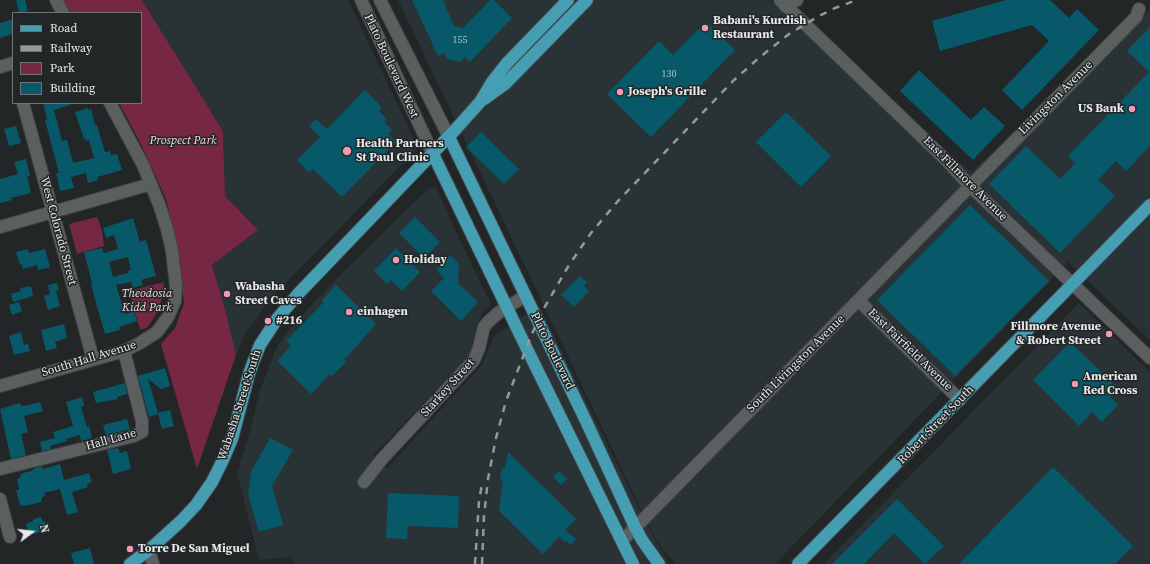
<!DOCTYPE html>
<html>
<head>
<meta charset="utf-8">
<style>
	body { margin:0 }
	#map { position:relative; width:1150px; height:564px; overflow:hidden; background:#232627; font-family:"Source Serif 4",serif }
	canvas { display:block }
	.legend { position:absolute; left:12px; top:12px; width:130px; height:92px; box-sizing:border-box; background:#232627; border:1px solid #717475; margin:0; padding:5px 7px; list-style:none; font-size:12px; color:#e6e8e9 }
	.legend li { display:flex; align-items:center; gap:8px; height:20px }
	.legend b { width:20px; border:1px solid #717475 }
	.north { position:absolute; left:12px; top:512px; width:40px; height:40px; -webkit-text-stroke:3px #232627; paint-order:stroke; rotate:75deg; font-size:11px; font-weight:700; line-height:16px; text-align:center; color:#e6e8e9 }
	.north::after { content:''; display:block; margin:auto; width:14px; height:18px; background:#e6e8e9; clip-path:polygon(50% 0,100% 100%,50% 72%,0 100%) }
</style>
</head>
<body>
<div id="map">
<canvas width="1150" height="564"></canvas>
<ul class="legend">
<li><b style="height:5px;background:#459eb2"></b>Road</li>
<li><b style="height:5px;background:#969899"></b>Railway</li>
<li><b style="height:11px;background:#752744"></b>Park</li>
<li><b style="height:11px;background:#075868"></b>Building</li>
</ul>
<div class="north">N</div>
</div>
<script>
const ctx = document.querySelector('canvas').getContext('2d');
ctx.lineJoin = 'round';
function fillPath(path, color) { ctx.fillStyle = color; ctx.fill(path, 'evenodd'); }
const shape = rows => new Path2D(rows.map(r => 'M' + r).join(''));
function stroke(path, color, width, dash) { ctx.strokeStyle = color; ctx.lineWidth = width; ctx.lineCap = dash ? 'butt' : 'round'; ctx.setLineDash(dash || []); ctx.stroke(path); }
function label(font, color, halo, rows, align = 'center') {
  ctx.font = font + ' "Source Serif 4",serif'; ctx.lineWidth = 3; ctx.setLineDash([]); ctx.textBaseline = 'middle'; ctx.strokeStyle = halo; ctx.fillStyle = color; for (const [text, x, y, turn = 0] of rows) {
    ctx.save(); ctx.translate(x, y); ctx.rotate((+turn || 0) * Math.PI / 180); ctx.textAlign = isNaN(turn) ? turn : align; if (halo) ctx.strokeText(text, 0, 0); ctx.fillText(text, 0, 0); ctx.restore();
  }
}
fillPath(shape([
	[142,0,348,0,417,145,415,151,269,300,247,331,236,355,212,265,258,230,225,196,223,131],
	[398,0,770,0,971,172,1150,10,1150,340,1068,262,775,564,676,564,661,547,650,528],
	[436,187,460,241,491,304,482,313,477,325,471,354,373,455,387,468,482,365,494,336,539,306,650,530,669,564,294,564,291,557,259,560,237,473,248,439,260,390,277,347,291,327,343,272,429,188],
	[1079,303,1150,372,1150,564,824,564]
]), '#293336');
fillPath(shape([
	[63,0,142,0,223,131,225,196,258,230,212,265,227,317,236,355,197,469,161,344,175,328,184,303,178,250,166,199,140,142,119,103,141,103,141,13,70,13],
	[97,217,102,231,104,246,77,254,69,224],
	[164,282,163,296,157,312,148,327,140,330,129,291]
]), '#752744');
fillPath(shape([
	[16,0,25,0,28,11,19,13],
	[412,0,443,0,454,26,463,28,490,0,494,0,512,18,470,62,465,57,461,62,447,59,444,53,438,56],
	[1006,0,1050,0,1069,18,1077,9,1099,30,1022,110,1002,90,1049,41,1032,25,940,51,932,21],
	[13,19,13,34,0,38,0,23],
	[706,22,735,50,651,137,607,94,659,41,673,55],
	[1150,27,1150,146,1126,171,1116,161,1098,180,1115,196,1060,253,989,184,1026,146,1060,179,1075,163,1068,156,1149,72,1127,51],
	[919,70,971,120,984,107,1005,126,973,160,900,91],
	[365,90,382,107,379,111,387,119,384,122,392,130,388,134,396,142,342,197,313,169,309,173,297,160,320,137,309,126,316,119,327,129],
	[43,103,70,103,70,105,54,110,62,141,67,140,73,163,94,158,89,140,86,141,86,139,84,139,75,112,88,108,88,110,91,109,95,125,97,125,105,152,110,151,111,155,117,154,122,170,97,177,98,180,88,183,86,173,71,177,74,188,60,191,56,173,59,173,45,120,47,119],
	[786,112,831,156,801,187,756,142],
	[16,126,21,143,9,146,4,129],
	[481,132,519,169,504,184,466,147],
	[26,159,30,176,27,177,31,193,11,198,12,200,0,203,0,179,18,174,14,162],
	[970,205,1049,281,955,376,877,300],
	[415,217,440,242,424,258,399,233],
	[133,218,140,242,146,240,156,276,141,280,143,285,133,288,131,282,116,285,125,314,134,311,137,321,119,327,120,330,105,334,94,296,91,283,92,283,84,252,102,248,104,253,118,249,114,235,106,238,103,228],
	[128,257,131,270,128,271,128,273,113,277,109,262],
	[396,248,420,272,402,291,391,280,387,284,374,271],
	[28,249,29,253,45,249,50,267,38,270,37,265,23,269,22,264,20,265,16,252],
	[450,255,459,264,458,283,478,302,461,321,431,291,444,278,436,270],
	[580,276,587,282,584,286,589,291,574,307,561,295],
	[57,283,59,290,56,291,60,306,48,310,44,296,50,294,48,285],
	[336,285,376,324,344,360,346,362,332,376,330,374,311,394,277,361,291,346,286,341,324,302,322,300],
	[31,286,33,296,13,302,11,294,21,291,20,288],
	[19,302,22,311,12,315,9,305],
	[64,324,67,338,55,342,57,348,46,351,41,330],
	[21,332,24,345,28,344,30,351,14,355,9,336],
	[1070,342,1118,388,1110,397,1118,405,1102,422,1092,412,1079,426,1033,380],
	[165,368,170,386,161,389,148,379,158,413,170,410,174,426,162,429,158,414,149,417,138,376],
	[125,383,127,394,117,397,118,399,96,403,93,392],
	[82,397,84,406,81,407,87,427,89,426,92,438,81,441,80,435,66,439,67,441,50,446,51,449,42,451,40,442,55,438,53,432,73,426,66,402],
	[40,402,43,411,24,416,28,432,21,434,26,455,11,459,0,409,20,403,21,406,25,405,25,406],
	[127,419,130,429,106,435,103,425],
	[270,438,293,450,272,486,283,525,259,532,248,495,251,472],
	[118,448,120,453,127,451,131,469,113,474,107,450],
	[508,452,576,519,565,530,576,539,571,545,567,541,565,542,559,537,543,554,499,511,503,481,500,480,502,468,505,468],
	[60,464,64,480,89,473,92,482,87,484,88,487,72,492,78,512,67,515,60,489,44,493,45,496,42,497,41,502,25,506,20,505,16,490,19,490,19,488,17,479,21,477,20,474,34,470,33,469,42,466,43,469],
	[1053,467,1133,546,1115,564,959,564],
	[559,471,567,479,561,485,553,477],
	[388,493,459,496,458,528,408,526,407,539,386,538],
	[897,499,944,546,925,564,894,533,864,564,832,564],
	[41,517,43,522,45,521,48,530,29,535,26,524,33,521,33,519],
	[90,548,94,564,74,564,71,553]
]), '#075868');
const minor = shape([
	[56,0,63,13],
	[361,0,433,154],
	[380,0,449,137],
	[780,0,948,162,970,186,1150,358],
	[785,6,797,0],
	[0,67,13,63],
	[23,103,93,359],
	[0,227,151,184],
	[859,301,960,400],
	[0,386,124,351,140,343,157,332,168,317,175,301,176,286,172,251,167,229,159,204,143,165,110,103],
	[0,469,134,436,142,432,142,421,124,351],
	[364,482,382,459,474,360,479,348,484,327,487,323,498,313,525,296],
	[0,499,10,537],
	[622,541,1136,17,1139,9],
	[149,550,153,564]
]);
const major = shape([
	[484,99,505,84,587,0],
	[449,137,585,419,635,527,642,540,659,564],
	[433,154,526,347,633,564],
	[130,564,149,550,181,521,196,505,212,482,222,462,232,439,249,374,254,360,260,345,277,319,298,294,455,130,480,102,492,82,507,63,568,0],
	[798,564,1150,205]
]);
stroke(minor, '#414344', 14);
stroke(major, '#414344', 14);
stroke(minor, '#5c5f60', 12);
stroke(major, '#459eb2', 12);
stroke(shape([
	[475,564,479,501,482,484],
	[482,564,484,516,488,479,496,438,506,401,531,336,543,310,569,265,591,233,618,201,734,80,760,57,789,34,819,16,835,8,857,0]
]), '#969899', 2.5, [7, 7]);
for (const [x, y, r, color] of [
	[705,28,4,"#f19ab4"],
	[620,92,4,"#f19ab4"],
	[1132,109,4,"#f19ab4"],
	[347,151,5,"#f19ab4"],
	[396,260,4,"#f19ab4"],
	[227,294,4,"#f19ab4"],
	[349,312,4,"#f19ab4"],
	[268,321,4,"#f19ab4"],
	[1109,334,4,"#f19ab4"],
	[1075,384,4,"#f19ab4"],
	[130,549,4,"#f19ab4"]
]) { const dot = new Path2D(); dot.arc(x, y, r, 0, 2 * Math.PI); ctx.fillStyle = color; ctx.fill(dot); stroke(dot, '#232627', 1.5); }
label('10px', '#aec4c9', null, [
	["155",460,40],
	["130",669,74]
]);
label('bold 12px', '#e6e8e9', '#232627', [
	["Babani's Kurdish",713,21],
	["Restaurant",713,35],
	["Joseph's Grille",628,92],
	["US Bank",1124,109,"right"],
	["Health Partners",356,144],
	["St Paul Clinic",356,158],
	["Holiday",404,260],
	["Wabasha",235,287],
	["Street Caves",235,301],
	["einhagen",357,312],
	["#216",276,321],
	["Fillmore Avenue",1101,327,"right"],
	["& Robert Street",1101,341,"right"],
	["American",1083,377],
	["Red Cross",1083,391],
	["Torre De San Miguel",138,549]
], 'left');
label('12px', '#e6e8e9', '#232627', [
	["Plato Boulevard West",391,66,65],
	["Livingston Avenue",1056,98,-45],
	["East Fillmore Avenue",965,179,45],
	["West Colorado Street",58,231,75],
	["East Fairfield Avenue",910,350,44],
	["Plato Boulevard",552,351,64],
	["South Hall Avenue",89,359,-17],
	["South Livingston Avenue",796,364,-45],
	["Starkey Street",448,388,-48],
	["Wabasha Street South",240,405,-72],
	["Robert Street South",936,425,-46],
	["Hall Lane",111,440,-16]
]);
label('italic 12px', '#f1d7de', '#232627', [
	["Prospect Park",183,141],
	["Theodosia",147,294],
	["Kidd Park",147,308]
]);
</script>
</body>
</html>
